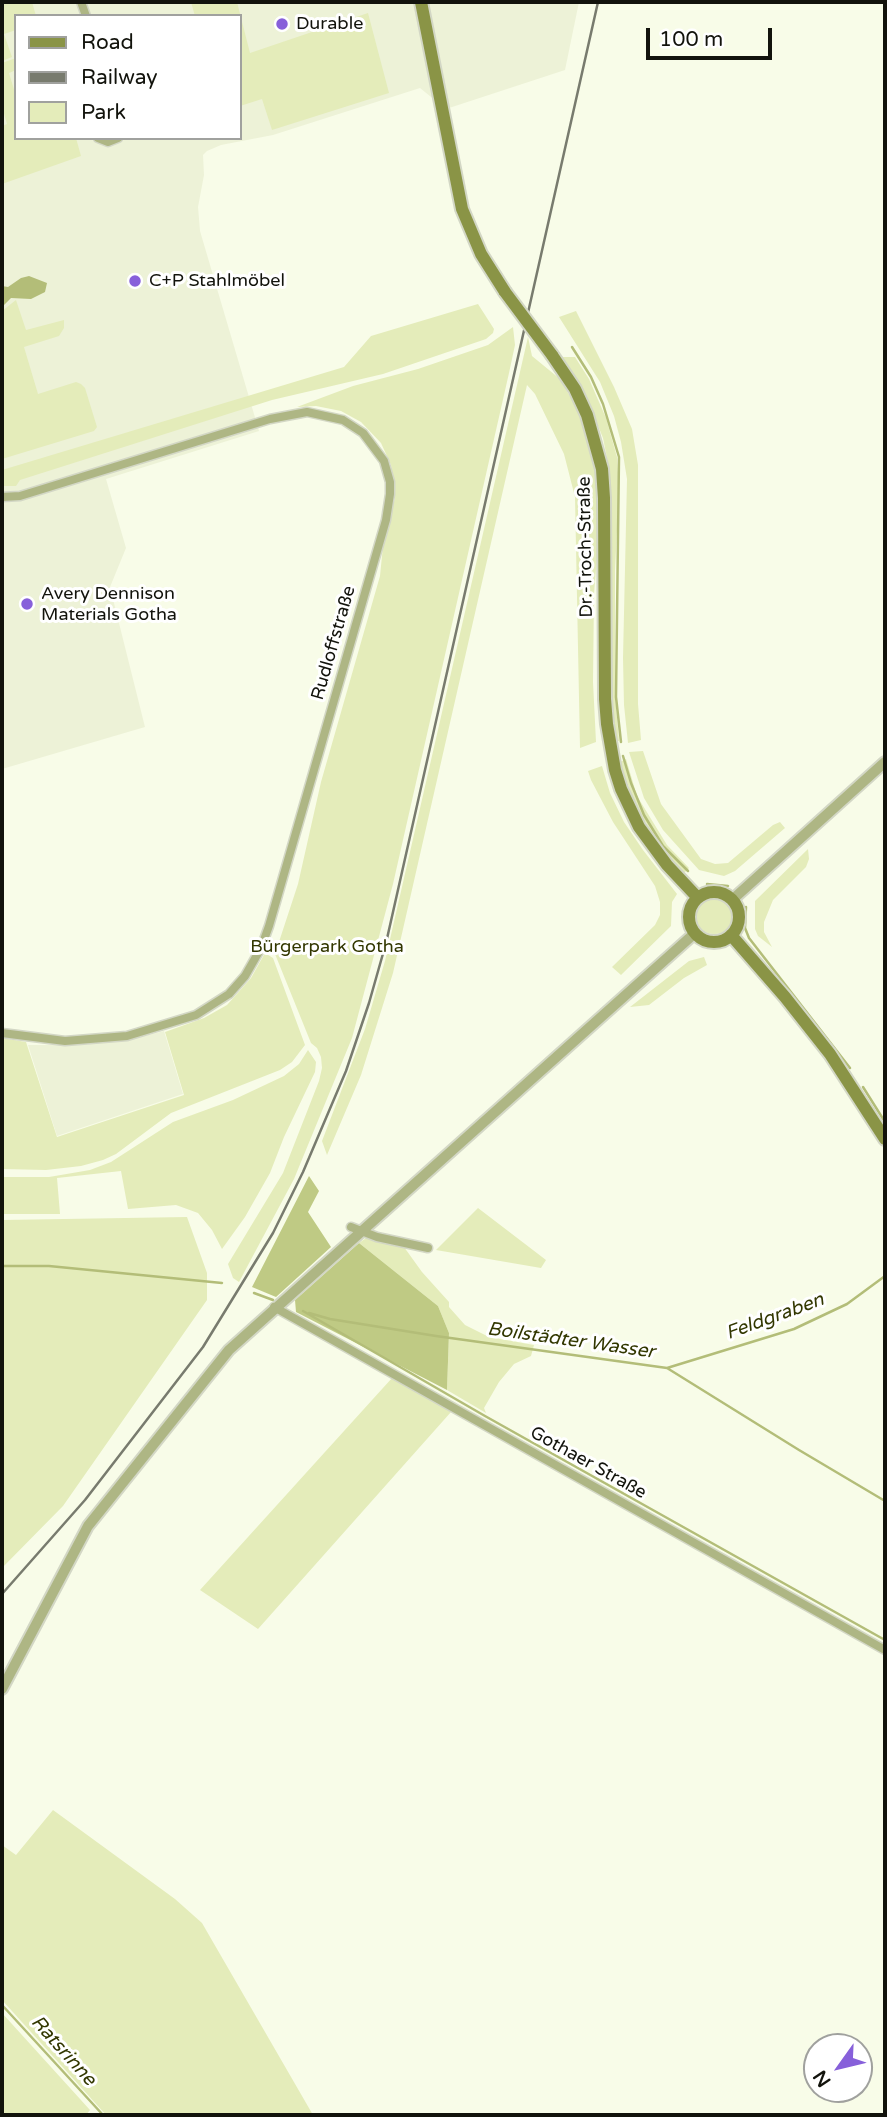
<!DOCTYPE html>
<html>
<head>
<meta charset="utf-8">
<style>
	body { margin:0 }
	#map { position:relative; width:887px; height:2117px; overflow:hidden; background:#f8fce8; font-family:"Varela Round",sans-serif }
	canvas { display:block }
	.frame { position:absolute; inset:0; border:4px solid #12130c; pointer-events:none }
	.legend { position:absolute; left:14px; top:14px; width:228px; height:126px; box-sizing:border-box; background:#fff; border:2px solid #a0a19e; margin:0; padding:9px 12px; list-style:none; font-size:21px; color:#12130c }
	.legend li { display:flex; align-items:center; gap:14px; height:35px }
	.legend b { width:35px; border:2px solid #a0a19e }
	.north { position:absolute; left:803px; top:2033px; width:70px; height:70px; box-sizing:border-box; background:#fff; border:2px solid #a0a19e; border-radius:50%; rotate:236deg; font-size:19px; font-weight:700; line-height:28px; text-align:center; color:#12130c }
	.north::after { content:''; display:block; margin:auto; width:24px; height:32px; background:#8760da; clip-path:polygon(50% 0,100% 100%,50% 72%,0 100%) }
	.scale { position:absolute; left:646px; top:28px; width:126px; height:32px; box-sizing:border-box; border:4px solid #12130c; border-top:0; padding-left:9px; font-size:21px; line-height:24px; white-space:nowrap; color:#12130c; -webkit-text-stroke:5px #fff; paint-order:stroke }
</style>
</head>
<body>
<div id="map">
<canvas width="887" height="2117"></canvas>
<div class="frame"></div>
<ul class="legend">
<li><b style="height:9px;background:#8a9446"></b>Road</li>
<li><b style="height:9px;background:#787b6e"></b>Railway</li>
<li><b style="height:19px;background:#e4ecba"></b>Park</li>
</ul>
<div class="north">N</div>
<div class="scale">100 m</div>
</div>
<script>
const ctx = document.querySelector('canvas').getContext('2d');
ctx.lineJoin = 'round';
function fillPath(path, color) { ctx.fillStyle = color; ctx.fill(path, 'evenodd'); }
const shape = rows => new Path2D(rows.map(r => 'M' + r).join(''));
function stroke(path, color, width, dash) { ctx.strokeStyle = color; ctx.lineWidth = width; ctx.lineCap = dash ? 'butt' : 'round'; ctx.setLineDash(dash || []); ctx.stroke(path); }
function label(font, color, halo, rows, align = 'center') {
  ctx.font = font + ' "Varela Round",sans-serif'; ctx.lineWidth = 6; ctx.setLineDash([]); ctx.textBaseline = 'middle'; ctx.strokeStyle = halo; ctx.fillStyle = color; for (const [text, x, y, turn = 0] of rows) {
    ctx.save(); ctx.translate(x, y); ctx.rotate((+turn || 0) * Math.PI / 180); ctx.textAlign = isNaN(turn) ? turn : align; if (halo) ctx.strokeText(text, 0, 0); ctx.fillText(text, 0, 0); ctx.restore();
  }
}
fillPath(shape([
	[2,2,579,2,565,70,446,109,420,88,273,135,221,145,207,151,203,155,204,175,198,207,200,231,259,431,106,479,126,548,110,587,145,727,2,769],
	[16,16,240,16,240,138,16,138],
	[164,1031,183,1094,57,1136,28,1045,81,1045,129,1040]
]), '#edf2d7');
fillPath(shape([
	[2,2,32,2,36,16,16,16,16,30,4,34,12,57,2,61],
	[191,2,237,2,250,53,368,13,389,93,272,130,262,99,240,106,240,16,195,16],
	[16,58,16,70,9,73,16,96,16,138,76,138,81,156,2,184,2,126,7,124,2,107,2,63],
	[16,300,26,330,64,320,64,328,59,336,24,347,38,394,76,382,81,384,85,388,97,427,94,431,2,459,2,311],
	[478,304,494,329,493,333,486,339,383,374,272,400,20,480,16,486,2,486,2,470,344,367,371,336],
	[576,311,614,387,632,429,638,465,638,704,641,740,628,743,624,705,623,658,627,479,621,442,614,416,600,382,559,317],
	[513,327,515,345,509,373,393,884,352,1038,294,1179,239,1282,233,1278,228,1264,283,1173,319,1081,322,1068,321,1057,317,1048,311,1043,275,954,298,884,321,782,380,576,383,546,395,498,391,465,381,443,361,422,341,411,316,406,297,407,353,386,418,369,488,345],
	[528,337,532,356,560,379,576,407,589,440,597,474,598,545,594,594,593,682,596,742,580,748,575,497,564,454,535,394,527,385,393,973,361,1075,327,1155,322,1141,365,1029,385,961],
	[562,357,575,357,589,379,606,418,617,457,619,489,615,571,615,695,619,741,617,741,614,734,611,706,611,489,608,463,603,438,584,391],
	[643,751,661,804,701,859,715,864,728,863,773,825,780,822,785,828,735,871,724,876,699,870,663,830,644,798,629,752],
	[626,759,637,796,667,845,689,868,684,873,657,842,634,802,620,762],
	[602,766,610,793,624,822,643,850,677,894,672,902,671,926,621,975,612,967,655,925,660,915,660,902,655,886,613,822,591,780,588,771],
	[808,849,809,859,806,867,773,900,764,922,764,932,772,947,758,936,755,929,755,901],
	'696 916a18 18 0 1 1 36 0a18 18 0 1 1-36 0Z',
	[265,953,273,958,305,1045,292,1062,280,1070,171,1113,116,1154,103,1160,81,1166,46,1170,2,1169,2,1038,26,1042,57,1137,184,1095,165,1032,204,1018,227,1005,251,978],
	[704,957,707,965,684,978,649,1005,630,1007,689,961],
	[308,1050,316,1062,315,1072,284,1137,270,1173,245,1217,222,1249,212,1230,198,1213,176,1205,128,1209,121,1171,57,1178,60,1214,2,1214,2,1177,49,1177,90,1170,111,1162,173,1122,233,1100,284,1076,299,1064],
	[478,1208,546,1260,541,1268,436,1250],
	[187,1217,207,1273,207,1300,63,1506,2,1568,2,1220],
	[366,1238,404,1247,422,1272,449,1302,449,1307,465,1325,489,1337,534,1345,531,1356,514,1364,499,1382,484,1408,486,1413,447,1390,449,1333,438,1306,359,1243],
	[392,1378,451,1412,258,1629,200,1590],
	[53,1810,175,1899,202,1923,313,2115,106,2115,2,2000,2,1845,16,1855],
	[2,2013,90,2110,86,2115,2,2115]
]), '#e4ecba');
fillPath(shape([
	[309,1176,319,1191,308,1212,331,1247,276,1297,252,1287],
	[359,1243,438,1306,449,1333,447,1390,296,1312,295,1300]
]), '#bfca84');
fillPath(shape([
	[29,276,47,283,45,292,31,299,11,298,2,307,2,286,8,287,21,278]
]), '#b3bd78');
stroke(shape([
	[572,347,591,377,603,404,619,457,616,697,621,742],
	[623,756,631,783,644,815,663,846,688,871],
	[707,884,728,886],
	[746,907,745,928,749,938,850,1068],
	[863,1087,885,1122],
	[2,1266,49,1266,222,1283],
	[254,1293,273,1300],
	[303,1311,485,1416,885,1640],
	[309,1313,330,1319,436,1336,667,1368,799,1450,885,1501],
	[667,1368,794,1329,847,1304,885,1276],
	[2,2005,103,2115]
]), '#b3bd78', 2.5);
const minor = shape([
	[81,2,86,16],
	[98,138,108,142,118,138],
	[2,497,20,496,270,419,307,412,343,420,363,433,384,461,390,482,390,494,386,520,269,926,261,948,245,976,229,994,196,1015,127,1036,65,1041,2,1033],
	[351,1227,377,1237,428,1248],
	[274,1307,885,1650]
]);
const tertiary = shape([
	[732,900,885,762],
	[2,1689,88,1526,229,1350,695,933]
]);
const secondary = shape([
	[421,2,462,209,481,254,505,292],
	[552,355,575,389,587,415,602,469,604,498,605,699,607,724,615,770,621,789,639,827,667,865,698,898],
	'689 917a25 25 0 1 1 50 0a25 25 0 1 1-50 0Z',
	[731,935,785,997,830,1054,885,1139]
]);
stroke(minor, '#d3d7c5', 11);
stroke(tertiary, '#d3d7c5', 14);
stroke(secondary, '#d3d7c5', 16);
stroke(minor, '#aeb684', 8);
stroke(tertiary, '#aeb684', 10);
stroke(secondary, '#8a9446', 12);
stroke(shape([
	[2,1594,85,1500,203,1347,273,1233,303,1172,346,1071,369,1003,386,943,598,2]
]), '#787b6e', 2.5);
const secondaryBridge = shape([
	[505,292,552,355]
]);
stroke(secondaryBridge, '#d3d7c5', 16, []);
stroke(secondaryBridge, '#8a9446', 12);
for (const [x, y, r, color] of [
	[282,24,7,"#8760da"],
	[135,281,7,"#8760da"],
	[27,604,7,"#8760da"]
]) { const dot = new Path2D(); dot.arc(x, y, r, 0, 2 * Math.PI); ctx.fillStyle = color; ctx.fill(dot); stroke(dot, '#fff', 2.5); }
label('18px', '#12130c', '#fff', [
	["Durable",296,24],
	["C+P Stahlmöbel",149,281],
	["Avery Dennison",41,594],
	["Materials Gotha",41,615]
], 'left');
label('18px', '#12130c', '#fff', [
	["Dr.-Troch-Straße",586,547,-91],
	["Rudloffstraße",334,643,-74],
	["Gothaer Straße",588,1463,29]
]);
label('18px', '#323700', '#fff', [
	["Bürgerpark Gotha",327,947]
]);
label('italic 19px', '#323700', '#fff', [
	["Feldgraben",775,1317,-20],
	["Boilstädter Wasser",571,1341,8],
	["Ratsrinne",63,2051,48]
]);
</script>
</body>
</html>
